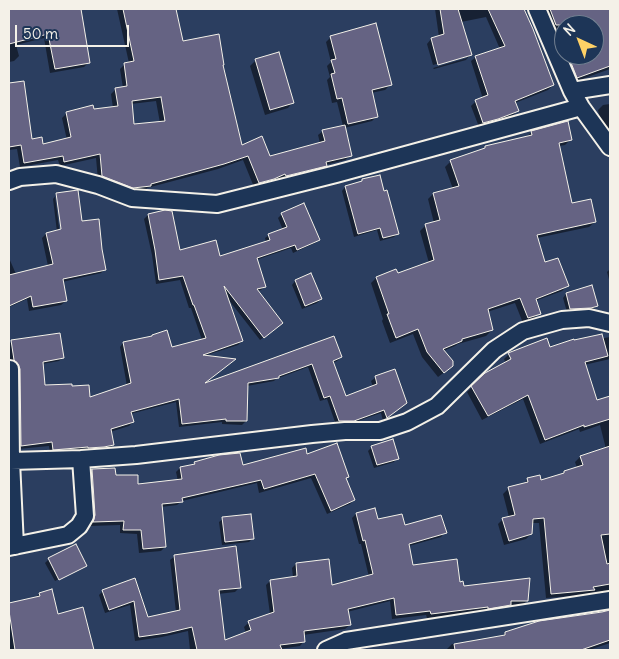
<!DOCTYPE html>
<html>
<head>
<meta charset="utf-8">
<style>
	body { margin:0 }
	#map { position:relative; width:619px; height:659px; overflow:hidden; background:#2b3e60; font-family:Delius,sans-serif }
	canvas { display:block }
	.frame { position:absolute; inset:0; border:10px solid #f4f1e8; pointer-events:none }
	.north { position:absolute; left:554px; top:15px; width:50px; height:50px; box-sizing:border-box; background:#1d3557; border:1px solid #738091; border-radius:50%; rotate:317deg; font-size:14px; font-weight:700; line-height:20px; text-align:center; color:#f4f1e8 }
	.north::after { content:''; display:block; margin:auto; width:18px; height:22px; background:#ffd166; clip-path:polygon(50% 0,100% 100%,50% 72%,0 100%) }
	.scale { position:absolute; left:15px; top:25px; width:114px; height:22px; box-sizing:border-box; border:2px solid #f4f1e8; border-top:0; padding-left:6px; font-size:15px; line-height:18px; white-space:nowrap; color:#f4f1e8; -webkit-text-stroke:4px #1d3557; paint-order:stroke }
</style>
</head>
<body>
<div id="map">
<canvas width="619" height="659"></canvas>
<div class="frame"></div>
<div class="north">N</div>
<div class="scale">50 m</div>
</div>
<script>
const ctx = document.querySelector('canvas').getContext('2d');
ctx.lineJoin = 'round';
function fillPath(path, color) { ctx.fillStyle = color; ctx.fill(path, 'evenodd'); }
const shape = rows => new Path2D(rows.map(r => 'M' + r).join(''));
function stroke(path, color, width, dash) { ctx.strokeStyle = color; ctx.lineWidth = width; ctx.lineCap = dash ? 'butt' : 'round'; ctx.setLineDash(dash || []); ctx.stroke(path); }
fillPath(shape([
	[9,9,79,9,89,62,84,67,50,73,44,38,16,45,19,56,14,61,9,62],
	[117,9,175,9,182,42,223,64,241,147,269,157,320,143,318,135,323,131,343,126,337,102,332,103,327,80,330,77,327,66,331,62,326,42,331,37,390,85,385,90,371,93,377,116,372,121,344,128,350,156,345,160,325,165,321,170,281,180,281,178,268,184,254,187,243,160,218,169,147,188,145,190,127,192,98,180,96,158,60,166,58,160,20,167,17,149,9,150,9,93,24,91,31,140,42,145,67,140,62,118,67,113,113,108,111,94,116,89,123,88,120,69,125,64,129,63],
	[156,101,160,123,133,126,131,104],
	[435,9,523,9,532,29,553,85,548,90,515,103,518,111,513,115,492,124,479,127,471,106,475,102,483,99,471,61,476,57,500,49,486,17,461,22,470,55,466,60,434,69,433,68,467,58,467,56,433,65,427,44,431,39,439,37],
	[542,9,610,9,610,69,571,83],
	[564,25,594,25,594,55,564,55],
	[256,60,293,102,288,108,265,115,250,66],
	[610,104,610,142,603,132,598,110,603,105],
	[532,132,570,140,565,145,559,146,571,204,595,222,589,227,537,238,545,264,567,286,562,291,535,301,539,313,534,319,523,323,515,303,487,312,492,330,486,336,458,344,455,346,443,351,446,371,438,377,422,357,413,334,390,343,382,321,383,319,371,283,376,278,396,271,397,275,429,263,420,231,426,225,434,223,428,199,433,194,453,189,445,167,451,161,482,150,485,147,526,137],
	[362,181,397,234,394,237,380,241,377,230,354,237,342,191,345,187,360,183],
	[57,194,81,223,105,269,101,273,62,282,66,301,61,305,29,311,27,299,9,307,9,258,16,274,48,266,42,238,46,234,57,232,53,199],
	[55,196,58,196,63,236,60,236],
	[282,214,318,240,315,243,293,253,291,248,256,260,265,286,261,290,257,291,278,327,260,340,228,299,242,341,238,345,204,356,202,384,341,357,337,361,332,363,345,397,373,387,371,381,375,378,395,371,401,406,383,421,381,413,349,424,336,425,327,399,320,401,308,367,276,379,274,381,247,386,246,421,242,425,222,424,222,422,179,427,176,402,130,414,133,422,129,426,110,432,113,445,109,449,100,451,84,452,84,450,50,453,49,446,18,449,9,363,9,344,12,341,62,358,59,361,42,364,44,386,89,398,127,386,120,347,123,343,171,348,202,340,191,308,189,308,180,280,156,284,152,255,144,219,148,215,179,251,219,257,266,242,265,238,269,235,283,230,278,218],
	[610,269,610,283,607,272],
	[311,275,321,299,317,303,302,309,292,285,295,281],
	[566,294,596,306,593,310,587,311,567,312,563,298],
	[610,337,610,359,584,365,596,402,610,398,610,593,546,598,539,523,532,523,531,534,526,539,504,545,498,524,503,519,509,517,503,494,508,489,523,485,528,479,540,481,561,475,564,472,577,468,575,462,580,457,606,449,600,425,580,432,579,429,540,444,523,399,482,420,467,392,486,374,506,363,504,359,509,354,549,348],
	[372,447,397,458,394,462,374,468,368,451],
	[306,455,348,477,345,479,354,500,350,504,327,514,311,478,259,493,257,483,182,501,177,505,161,507,165,547,161,551,139,553,137,534,120,533,120,525,90,526,91,520,88,474,92,470,114,476,136,486,178,481,176,472,180,468,193,465,195,463,242,467],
	[356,514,377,521,404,527,445,532,441,537,409,546,412,567,459,583,463,588,527,601,522,605,509,605,505,609,484,613,484,611,427,618,426,615,392,619,390,601,347,612,350,625,345,629,303,635,304,641,300,646,280,649,281,650,190,650,188,631,162,637,135,641,130,605,105,613,99,595,103,591,134,580,147,618,176,612,170,560,175,556,239,588,235,592,218,594,224,642,246,633,244,627,249,622,270,614,266,585,270,581,293,577,292,568,296,564,331,586,369,577,361,544,359,544,352,518],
	[223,519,253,538,249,542,222,545,219,522],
	[49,559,86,566,83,568,83,567,55,581,45,563],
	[39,594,57,615,92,644,93,650,10,650,9,640,9,604,34,599],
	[610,611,610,643,589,650,443,650,447,649,452,644,461,644,502,637,505,633,539,622]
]), '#0007');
const building = shape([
	[9,9,81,9,90,63,55,69,48,34,9,44,9,9],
	[123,9,176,9,183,41,219,34,224,65,223,65,242,145,262,136,270,156,325,141,322,130,345,125,352,156,326,162,327,166,286,176,285,174,274,179,259,183,248,156,224,164,151,184,151,186,133,188,102,176,100,154,64,162,63,156,24,163,21,145,9,147,9,83,24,81,32,139,42,137,43,144,71,137,66,112,93,105,94,109,118,106,115,88,127,86,124,63,134,61,123,9],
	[161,97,165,121,134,124,132,101,161,97],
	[440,9,458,9,472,55,438,65,431,38,444,34,440,9],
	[488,9,524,9,533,29,554,85,515,101,519,111,498,119,483,123,475,100,488,95,475,56,505,46,488,9],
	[550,9,610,9,610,66,577,78,568,55,594,55,594,25,556,25,550,9],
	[376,23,392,85,372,90,378,117,348,124,342,98,337,99,331,74,335,73,331,60,336,59,330,36,376,23],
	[279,52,294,103,270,110,255,59,279,52],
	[568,121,572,140,559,143,572,203,591,199,596,222,537,235,545,262,558,258,569,286,536,299,541,314,528,318,520,298,488,309,493,330,462,339,462,341,443,349,453,361,453,366,444,373,427,352,418,329,396,338,387,314,389,314,376,277,396,269,398,273,434,260,425,224,440,220,433,193,459,186,450,160,485,148,485,146,532,135,531,131,568,121],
	[380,175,384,191,387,190,399,234,383,238,380,228,358,234,345,186,362,181,362,179,380,175],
	[78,190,82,221,99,219,102,249,106,270,63,279,67,301,33,307,31,296,9,306,9,275,53,264,46,233,61,229,56,193,78,190],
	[304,203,320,240,297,250,295,245,257,258,266,287,257,289,283,323,264,338,224,286,243,341,203,355,236,359,205,383,334,336,342,357,333,361,346,396,377,384,375,376,395,369,407,403,387,418,384,410,354,421,339,421,330,396,324,398,312,364,279,376,279,378,248,383,247,421,226,421,226,419,182,424,179,399,131,412,134,422,111,429,114,445,104,447,88,448,88,447,53,450,52,442,21,446,20,369,18,364,14,360,11,340,60,333,64,358,43,362,45,385,72,384,72,386,89,385,90,397,131,383,123,342,152,336,152,335,167,330,172,347,206,338,194,305,193,305,183,276,159,280,155,250,148,214,165,210,172,211,180,250,216,240,220,256,270,240,268,234,287,227,281,213,304,203],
	[311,273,322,299,305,306,295,280,311,273],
	[592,285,598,306,591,308,570,309,566,293,592,285],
	[602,334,608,356,585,362,597,400,610,396,610,419,584,427,584,425,545,440,528,395,488,416,471,386,485,373,511,359,508,353,547,338,550,347,574,339,574,340,602,334],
	[393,439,399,459,377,465,371,446,393,439],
	[337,443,349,477,346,478,355,500,331,511,315,474,264,489,261,480,182,498,183,502,162,504,166,547,143,549,141,530,123,530,124,521,93,522,95,515,92,469,115,468,116,475,138,475,138,484,182,479,180,467,195,464,194,462,219,455,240,453,243,465,306,448,307,454,337,443],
	[610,446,610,534,601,535,607,564,610,563,610,584,593,587,595,590,551,594,544,518,533,519,532,534,509,541,502,518,515,515,508,487,528,482,527,478,540,475,541,480,564,473,564,471,583,465,580,456,610,446],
	[375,508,378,519,402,514,405,525,441,515,447,533,409,544,413,565,457,559,460,582,463,581,464,586,530,578,528,601,511,601,511,605,488,609,488,607,431,614,430,611,396,615,394,598,348,609,351,625,304,631,305,642,280,645,282,650,197,650,192,627,167,633,139,637,134,601,109,610,102,590,135,578,148,617,180,610,174,555,236,546,241,588,219,590,225,640,251,630,248,621,274,612,270,580,297,576,296,563,329,559,332,585,373,574,365,540,363,541,356,513,375,508],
	[251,514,254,539,225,542,222,517,251,514],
	[76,544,87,566,59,580,48,558,76,544],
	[52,589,58,614,83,607,94,650,15,650,9,611,9,603,40,596,39,593,52,589],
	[610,610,610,640,581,650,455,650,454,644,505,635,505,632,539,621,602,612,610,610]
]);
fillPath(building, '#656383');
stroke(building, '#f4f1e8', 1);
const minor = shape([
	[537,9,572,91,581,107,610,147],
	[572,91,610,85],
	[9,181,20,177,56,174,98,185,132,198,217,204,336,174,581,107],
	[10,369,11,461,15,546],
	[11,461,81,459,136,455,312,434,345,431,380,431,407,422,437,406,494,350,523,331,562,320,589,318,610,323],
	[9,547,68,535,79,526,85,516,81,459],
	[326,650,346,641,610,600]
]);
stroke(minor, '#f4f1e8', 20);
stroke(minor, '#1d3557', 16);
</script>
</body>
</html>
